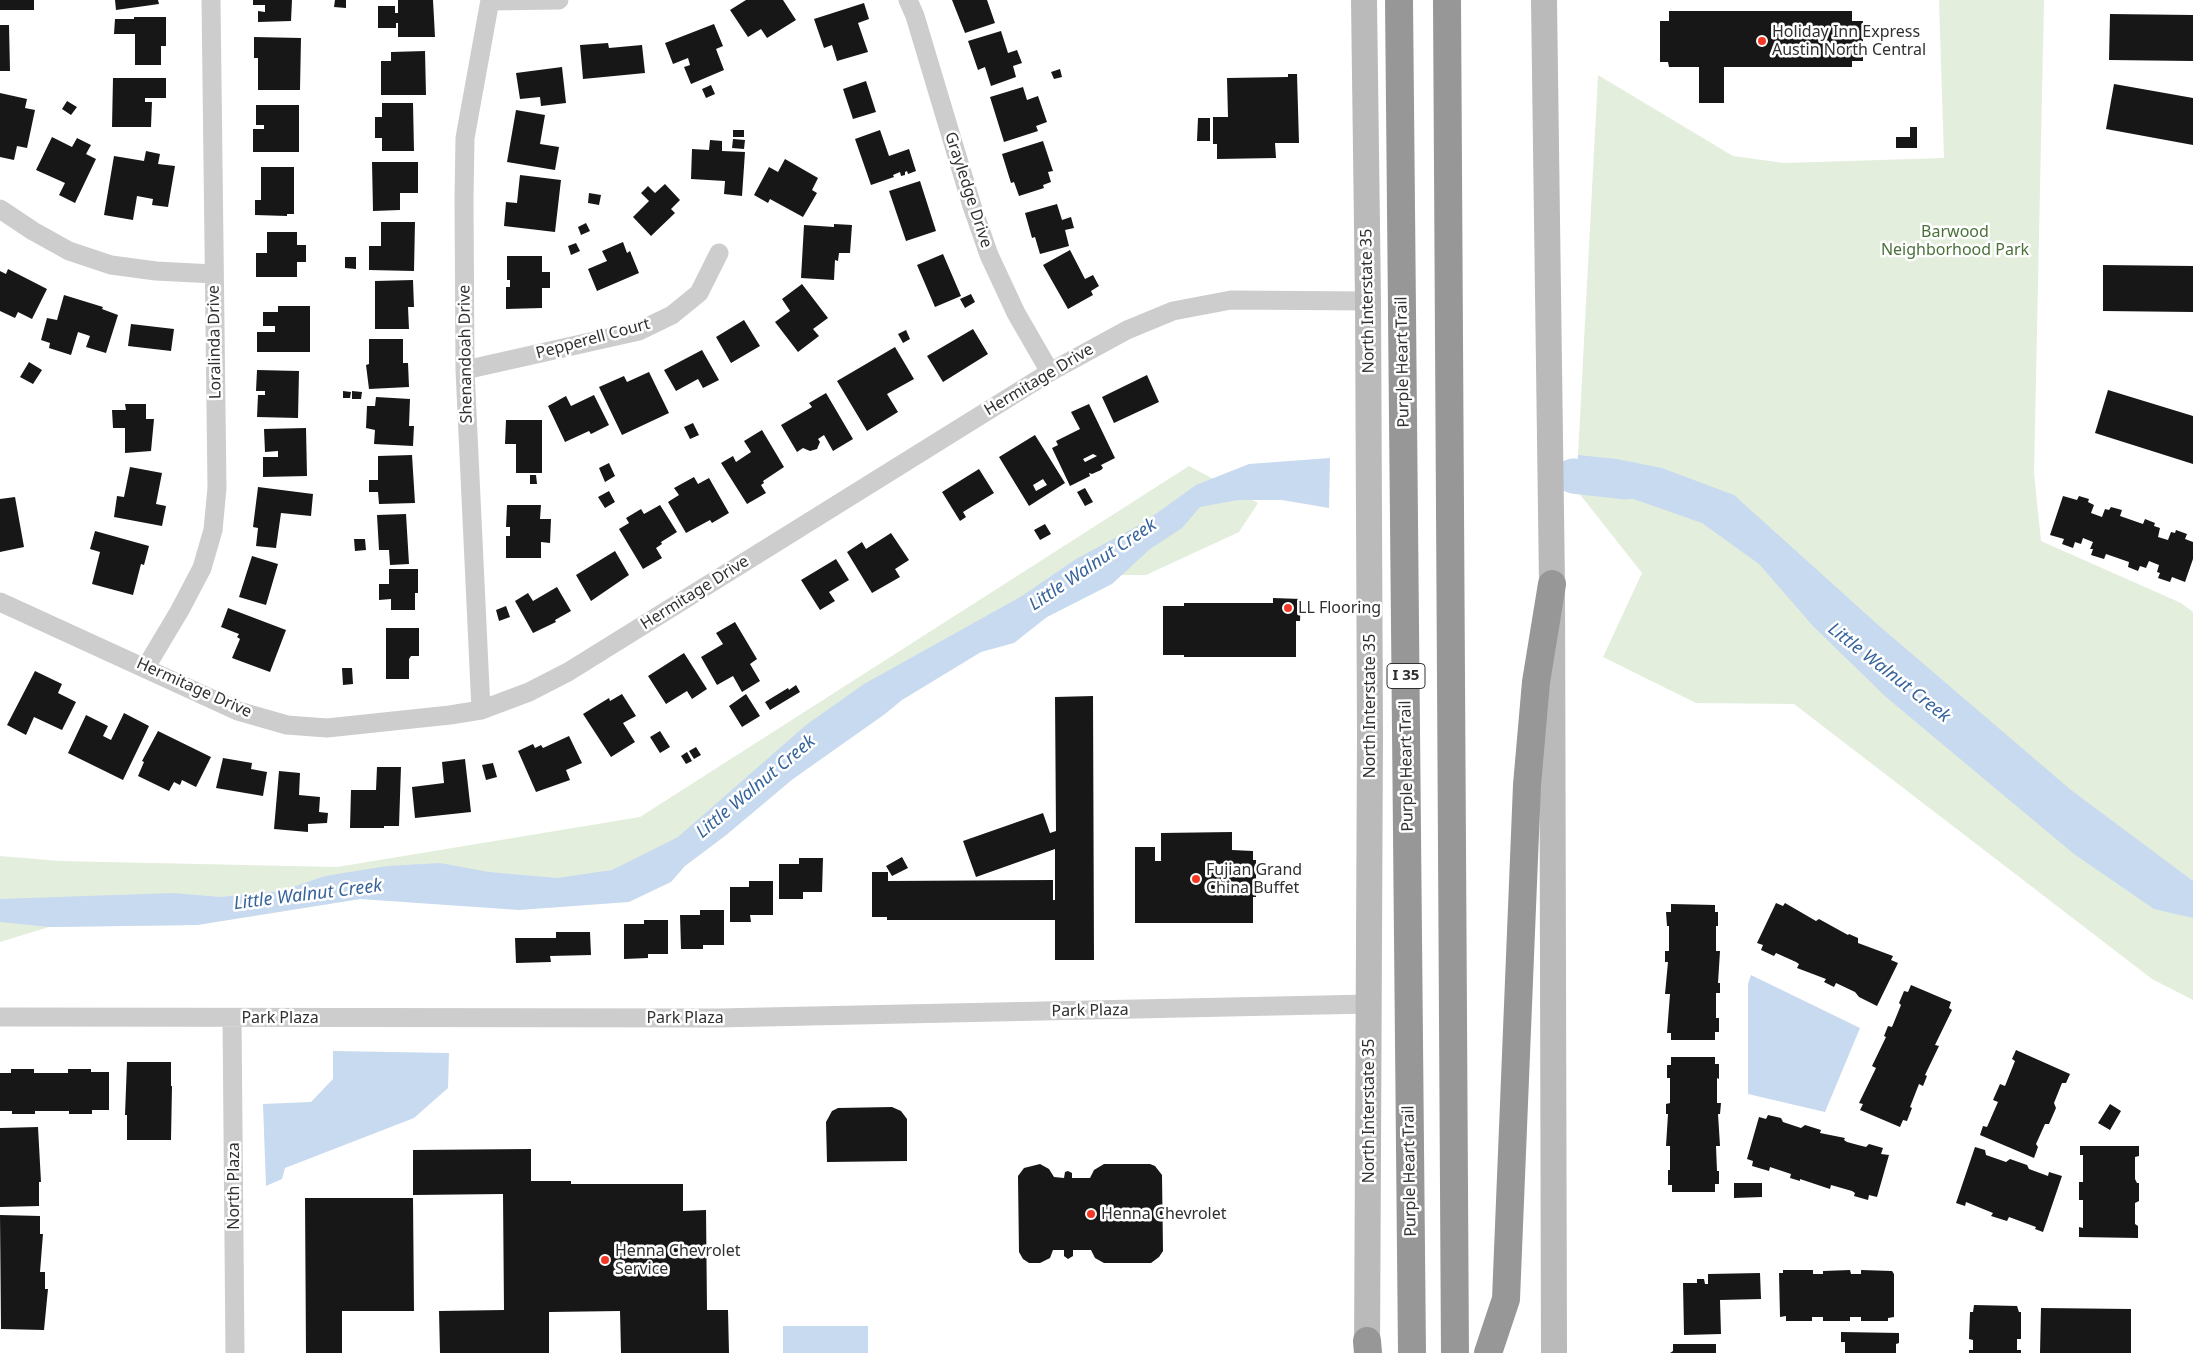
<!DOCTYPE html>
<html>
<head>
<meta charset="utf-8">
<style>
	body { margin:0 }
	canvas { display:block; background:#fff }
</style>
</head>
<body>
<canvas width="2193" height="1353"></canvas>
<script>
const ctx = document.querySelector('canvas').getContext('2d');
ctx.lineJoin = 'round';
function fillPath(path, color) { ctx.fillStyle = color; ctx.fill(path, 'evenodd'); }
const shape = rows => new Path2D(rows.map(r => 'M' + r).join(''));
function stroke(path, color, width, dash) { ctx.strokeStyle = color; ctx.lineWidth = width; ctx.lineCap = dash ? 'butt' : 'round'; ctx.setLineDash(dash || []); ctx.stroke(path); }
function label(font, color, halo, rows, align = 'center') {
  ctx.font = font + ' "Noto Sans",sans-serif'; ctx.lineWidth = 5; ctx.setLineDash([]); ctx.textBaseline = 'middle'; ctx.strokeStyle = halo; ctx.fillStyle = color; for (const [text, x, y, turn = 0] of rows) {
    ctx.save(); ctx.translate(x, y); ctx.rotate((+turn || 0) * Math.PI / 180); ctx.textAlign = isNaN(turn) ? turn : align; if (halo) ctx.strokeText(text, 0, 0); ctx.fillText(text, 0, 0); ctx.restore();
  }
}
fillPath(shape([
	[1939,0,2044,0,2034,473,2041,541,2181,603,2193,612,2193,1000,2152,979,1794,704,1696,703,1603,657,1642,573,1578,492,1578,455,1598,75,1733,156,1784,163,1944,158],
	[1189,466,1258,503,1239,532,1146,575,1116,575,946,666,800,763,640,895,360,899,197,925,49,927,0,942,0,856,60,861,337,867,640,817]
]), '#e4eedd');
fillPath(shape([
	[1578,455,1617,459,1662,468,1734,495,1877,624,2071,790,2193,881,2193,918,2154,909,2074,854,1886,697,1813,626,1759,564,1702,523,1625,496,1578,492],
	[1330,458,1329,508,1282,500,1238,500,1200,507,1182,528,1150,549,1112,584,1047,617,1014,643,981,652,902,700,885,714,793,779,725,836,685,866,671,882,629,902,519,910,360,899,197,925,49,927,0,922,0,899,173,893,220,897,281,891,325,876,387,866,440,863,489,872,557,878,612,870,678,837,806,725,864,684,1022,596,1076,559,1143,523,1196,485,1249,464],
	[1751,975,1860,1028,1825,1112,1748,1094,1748,984],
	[333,1051,449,1053,448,1088,414,1118,285,1168,282,1179,266,1186,263,1104,311,1102,333,1079],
	[783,1326,868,1326,868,1353,783,1353]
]), '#c8daef');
stroke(shape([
	[1573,476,1627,482]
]), '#c8daef', 35);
fillPath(shape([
	[0,0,34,0,34,10,0,10],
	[115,0,158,0,159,4,116,10],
	[253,0,292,0,291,21,258,22,258,11,265,12,265,5,253,5],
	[335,0,346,0,346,8,334,7],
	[398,0,433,0,435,37,398,37,398,23,396,23,396,28,378,28,378,6,395,6,395,13,398,13],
	[746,0,783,0,796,20,767,38,761,29,748,37,730,10],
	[952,0,987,0,995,23,965,33],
	[864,3,869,19,858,23,868,52,837,61,832,45,824,48,814,19],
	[1669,11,1852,11,1852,21,1863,21,1863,61,1852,61,1852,67,1724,67,1724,103,1699,103,1699,67,1669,67,1668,62,1660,62,1660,21,1669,21],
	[2110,14,2193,15,2193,61,2109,60],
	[134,17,166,17,166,46,161,46,161,65,135,65,135,34,114,34,115,19,134,19],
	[714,24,723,46,716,49,724,70,691,84,684,67,690,65,688,58,673,64,665,43],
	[0,25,9,25,10,71,0,71],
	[1001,31,1008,53,1017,50,1022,63,1013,66,1016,77,991,86,985,67,978,70,968,41],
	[254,37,301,38,300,90,258,90,258,58,254,58],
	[608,43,609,48,642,45,645,73,583,79,580,45],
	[425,51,426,95,381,95,381,61,391,61,391,52],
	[562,67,566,103,541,106,540,97,520,99,516,73],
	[1060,69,1062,77,1054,79,1051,72],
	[1288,74,1297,74,1299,143,1275,143,1276,158,1217,159,1217,144,1213,144,1213,117,1228,117,1227,78,1288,77],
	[113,78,166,78,166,98,145,98,145,102,152,102,151,127,112,127],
	[866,81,876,112,853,119,843,89],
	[2114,84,2193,98,2193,145,2106,129],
	[711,85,715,94,706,98,702,89],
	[1023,87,1027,100,1038,96,1047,122,1036,126,1038,131,1004,142,990,97],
	[0,93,27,99,25,108,35,110,27,148,17,146,14,160,0,157],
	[67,101,77,107,71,115,62,109],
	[382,103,413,103,414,151,382,151,382,138,375,138,375,117,382,117],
	[256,105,299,105,299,152,253,152,253,129,264,129,264,125,256,125],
	[516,110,545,115,540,144,559,147,555,170,507,162],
	[1198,118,1210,118,1210,141,1197,141],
	[1910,127,1917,127,1917,148,1896,148,1896,137,1910,137],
	[733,130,744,130,744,137,733,137],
	[880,130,889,156,909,149,916,171,908,174,907,171,905,172,905,175,901,176,900,172,893,175,894,177,871,185,855,139],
	[52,137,72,147,77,138,91,145,86,154,96,159,75,203,59,195,65,183,36,170],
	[733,139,745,140,744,149,732,148],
	[710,140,722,141,722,151,745,152,742,196,724,194,725,181,691,179,692,149,709,150],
	[1043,141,1053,171,1048,172,1051,182,1043,185,1044,188,1019,196,1014,182,1011,183,1002,154],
	[146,151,160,154,158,164,175,166,168,207,152,205,153,199,137,196,133,220,104,215,114,156,144,161],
	[785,159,818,178,812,190,817,193,803,217,770,199,768,203,754,195,769,167,778,172],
	[372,162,418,162,418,193,400,193,400,210,373,211],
	[261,167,294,167,294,214,287,214,287,216,255,215,255,200,261,200],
	[520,175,561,180,555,232,504,226,506,202,517,203],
	[920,181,936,231,906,241,889,191],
	[665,184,680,200,671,209,675,213,651,236,633,217,649,201,641,193,648,186,655,193],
	[589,193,601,195,599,205,588,203],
	[1057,204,1062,220,1071,217,1074,228,1065,230,1069,246,1040,254,1035,237,1032,238,1025,213],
	[381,222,415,222,414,271,369,270,369,246,381,246],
	[586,223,590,231,581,235,578,227],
	[834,224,852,225,850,253,839,253,838,261,835,260,834,280,801,278,804,225,834,227],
	[267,232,297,232,297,245,306,245,306,262,297,262,297,277,256,277,256,253,267,253],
	[623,242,627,253,630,251,639,273,597,291,588,269,607,261,602,251],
	[576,243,580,251,571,255,568,246],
	[1070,250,1085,279,1093,275,1099,286,1091,291,1093,295,1068,309,1043,265],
	[943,254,961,296,935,307,917,265],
	[507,256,542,256,542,272,550,272,550,288,542,288,542,308,506,309,506,287,510,287,510,280,507,280],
	[345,257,356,257,356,269,345,268],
	[2103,265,2193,266,2193,312,2103,311],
	[8,269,47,289,32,319,18,312,15,318,0,311,0,271,6,274],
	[413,280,414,307,408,307,409,329,375,329,375,281],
	[802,284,828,318,813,329,819,336,798,352,775,322,790,311,782,299],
	[971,294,975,302,965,308,960,299],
	[64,295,103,307,102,309,118,315,106,353,86,347,90,336,78,332,71,355,49,348,50,343,41,340,47,318,57,320],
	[278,306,310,306,310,352,257,352,257,332,275,332,275,326,263,326,263,312,278,312],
	[744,320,760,346,731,363,716,337],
	[131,324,174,329,171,351,128,346],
	[973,329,988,354,943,382,927,356],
	[906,330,910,339,903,343,898,334],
	[369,339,403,339,403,363,408,363,409,387,369,389,366,365,369,364],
	[895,347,914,379,887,394,898,412,867,431,837,381],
	[702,350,719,380,703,388,698,379,676,391,664,370],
	[29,362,42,370,33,384,20,377],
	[257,370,299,371,298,418,257,417,258,395,265,395,265,391,256,391],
	[649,372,669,413,622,435,599,387,624,376,627,382],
	[1147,375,1159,402,1114,423,1102,397],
	[2108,390,2193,416,2193,464,2095,433],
	[343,391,351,392,350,398,343,398],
	[352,391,362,392,361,399,352,399],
	[826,393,853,439,833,451,824,435,818,439,820,442,817,449,810,451,803,448,797,452,781,425,812,407,809,403],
	[594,395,609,425,591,434,589,431,565,442,548,406,566,396,571,406],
	[376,397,410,399,409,426,414,426,413,446,374,444,375,430,366,428,367,406,375,406],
	[125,404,146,404,146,419,154,419,151,451,125,453,125,428,113,428,112,410,126,410],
	[1089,404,1115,458,1101,465,1103,468,1101,470,1092,474,1089,473,1090,476,1070,486,1052,448,1058,445,1056,441,1080,429,1071,412],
	[1093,454,1097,456,1085,462,1083,459],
	[506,420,542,420,542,473,516,473,516,444,505,444],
	[693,423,699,435,690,439,684,427],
	[306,428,307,476,263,477,263,457,278,457,278,451,265,452,264,429],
	[762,430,784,467,763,481,764,483,761,485,766,493,747,504,721,463,733,456,736,462,751,452,744,441],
	[1035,435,1065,483,1029,506,999,457],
	[1043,479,1047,485,1036,491,1033,485],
	[412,455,415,503,379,504,378,492,369,492,369,480,378,480,378,456],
	[609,463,615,476,605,482,599,468],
	[130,467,162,473,156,504,166,506,162,526,114,517,117,496,124,497],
	[979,469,994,493,963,512,966,517,960,521,942,492],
	[530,475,536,475,537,484,530,484],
	[694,477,698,484,709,478,729,513,712,523,710,520,686,533,668,502,679,495,674,488],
	[258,487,313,494,311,516,281,513,276,548,256,546,258,528,253,527],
	[1085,488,1093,502,1085,506,1077,492],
	[609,491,615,502,605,508,598,497],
	[2063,496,2077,500,2079,496,2089,499,2088,502,2094,505,2091,513,2102,517,2105,509,2109,510,2111,507,2122,510,2120,516,2143,524,2145,519,2155,523,2154,526,2160,528,2158,537,2168,540,2171,532,2175,533,2176,530,2187,534,2185,539,2193,542,2193,559,2185,582,2172,577,2170,582,2158,578,2160,573,2157,572,2159,565,2149,561,2146,568,2140,566,2138,571,2128,567,2129,562,2106,554,2104,559,2091,555,2093,549,2090,549,2093,542,2083,538,2081,544,2075,542,2073,548,2062,544,2064,539,2050,535],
	[15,497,24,547,0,552,0,499],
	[507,505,541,505,540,519,551,519,550,543,541,542,541,558,506,558,506,536,510,536,510,527,506,527],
	[660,505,677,532,661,542,662,544,656,548,662,558,643,569,619,529,629,523,626,518,641,509,644,514],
	[406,514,409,564,390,565,389,550,379,550,377,515],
	[1045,524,1051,534,1040,540,1034,530],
	[95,531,149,546,144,565,141,564,133,595,92,584,100,552,90,549],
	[891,533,909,560,895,569,900,577,872,593,847,552,862,542,866,549],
	[354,539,365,539,366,550,355,551],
	[615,551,629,575,591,601,576,575],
	[252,556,278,564,266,605,239,597],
	[836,559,849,580,829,592,835,601,820,610,801,580],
	[389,569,418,569,418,593,415,593,415,610,391,610,391,599,379,600,379,584,389,584],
	[557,587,571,611,555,620,556,622,533,633,515,601,528,593,533,601],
	[1273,598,1301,599,1300,621,1296,621,1296,657,1184,657,1184,655,1163,655,1163,606,1184,606,1184,603,1273,603],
	[506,606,510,617,499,621,496,610],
	[228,608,286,630,270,672,232,658,240,639,237,637,239,634,221,627],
	[735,622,757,659,750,664,760,681,742,692,733,676,717,685,701,657,723,644,716,633],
	[386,628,419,628,419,656,411,656,409,659,409,679,386,679],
	[684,653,707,689,692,699,687,691,666,704,648,676],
	[342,668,352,668,353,684,343,685],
	[35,671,62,684,58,693,76,702,62,730,34,717,26,735,7,725],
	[796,685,800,692,770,710,765,702,788,688,789,690],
	[622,694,636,716,623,723,635,742,611,757,583,714,609,698,610,701],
	[746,694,760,716,742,727,729,706],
	[1093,696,1094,960,1055,960,1055,920,887,920,887,917,872,917,872,872,888,872,888,881,1053,880,1053,900,1055,900,1055,849,976,877,963,841,1043,813,1050,833,1056,831,1055,697],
	[124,713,149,726,123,780,68,753,86,715,108,726,103,736,111,740],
	[158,731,211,757,196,787,182,780,180,785,174,782,169,791,138,776,144,762,142,761],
	[660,731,670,747,660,753,650,737],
	[569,736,582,763,566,770,570,780,536,792,518,751,533,744,535,748,541,745,543,748],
	[696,747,701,755,694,759,689,751],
	[687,752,692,761,686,764,681,756],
	[223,758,252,763,251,769,267,772,263,796,216,788],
	[465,759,471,812,415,818,412,787,444,783,442,762],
	[493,763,497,777,486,780,482,765],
	[377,767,401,767,399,826,384,826,384,828,350,828,351,790,376,790],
	[279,771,300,773,299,795,320,797,319,812,328,813,327,823,308,824,308,832,274,829],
	[1232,832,1232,850,1253,851,1253,860,1256,860,1256,897,1253,897,1253,923,1135,923,1135,847,1155,847,1155,861,1161,861,1161,833],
	[902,857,908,868,892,876,886,866],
	[799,858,823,858,822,892,803,892,803,899,779,899,779,864,799,864],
	[749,881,773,881,773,915,750,915,751,922,730,922,730,887,749,887],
	[1776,903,1783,906,1785,903,1816,921,1819,919,1848,935,1849,934,1858,938,1858,943,1893,956,1891,960,1898,963,1877,1006,1859,997,1855,992,1836,983,1834,987,1824,982,1826,979,1797,968,1799,964,1796,962,1776,953,1774,956,1761,950,1763,945,1757,943],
	[1671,904,1715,905,1715,912,1718,912,1718,926,1716,926,1716,951,1720,951,1718,983,1720,983,1720,993,1716,993,1716,1018,1719,1018,1719,1032,1715,1032,1715,1040,1671,1040,1671,1033,1667,1033,1670,994,1665,994,1668,962,1665,962,1665,951,1669,951,1669,926,1667,926,1666,912,1671,912],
	[700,910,724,910,724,945,703,945,703,949,681,949,680,915,700,915],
	[644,920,668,920,668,954,648,954,648,958,624,959,624,924,644,924],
	[556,932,590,932,591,955,550,956,551,962,516,963,515,938,556,938],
	[1911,985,1951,1002,1949,1008,1952,1010,1935,1045,1939,1046,1925,1075,1927,1076,1923,1086,1919,1084,1910,1107,1912,1108,1907,1121,1903,1120,1900,1127,1860,1110,1863,1104,1859,1103,1876,1068,1872,1066,1886,1037,1884,1036,1888,1026,1892,1027,1901,1005,1899,1003,1904,991,1908,992],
	[2016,1050,2070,1074,2066,1083,2062,1083,2054,1103,2056,1108,2049,1124,2045,1124,2036,1144,2038,1147,2034,1158,1980,1135,1983,1126,1987,1127,1998,1102,1993,1100,2000,1084,2005,1086,2015,1061,2012,1059],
	[1671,1057,1715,1057,1715,1064,1719,1064,1719,1079,1717,1078,1717,1103,1721,1103,1720,1114,1718,1114,1720,1146,1716,1146,1717,1171,1719,1171,1719,1184,1715,1184,1715,1192,1672,1192,1672,1185,1668,1185,1668,1170,1670,1170,1670,1146,1666,1146,1668,1114,1666,1114,1666,1104,1670,1103,1670,1078,1667,1078,1667,1065,1671,1065],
	[127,1062,171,1062,171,1086,172,1086,171,1140,127,1140,127,1115,125,1115],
	[11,1069,34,1069,34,1073,68,1073,68,1069,91,1069,91,1072,109,1072,109,1110,92,1110,92,1114,69,1114,69,1111,35,1111,35,1114,12,1114,12,1111,0,1111,0,1073,11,1073],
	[2110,1104,2121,1111,2110,1130,2098,1123],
	[892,1107,901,1111,907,1119,907,1161,827,1162,826,1122,832,1111,838,1108],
	[1768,1115,1781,1118,1783,1122,1801,1128,1805,1125,1821,1130,1820,1133,1845,1138,1844,1140,1847,1142,1858,1145,1866,1147,1869,1144,1883,1148,1881,1154,1889,1155,1877,1197,1869,1195,1868,1200,1854,1196,1855,1193,1852,1191,1831,1185,1830,1189,1800,1179,1800,1181,1790,1178,1791,1174,1770,1167,1769,1171,1752,1166,1753,1161,1747,1159,1759,1117,1766,1119],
	[38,1127,41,1182,39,1182,39,1206,0,1207,0,1128],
	[2080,1146,2139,1146,2139,1156,2135,1157,2135,1179,2137,1183,2139,1183,2139,1201,2135,1203,2135,1224,2138,1226,2138,1238,2079,1237,2079,1227,2083,1228,2083,1200,2079,1200,2079,1182,2083,1182,2083,1155,2080,1155],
	[1975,1147,1985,1150,1986,1155,2006,1162,2010,1159,2027,1165,2029,1169,2048,1176,2049,1172,2062,1176,2043,1232,2035,1229,2036,1227,2009,1217,2007,1221,1991,1216,1993,1213,1966,1202,1965,1206,1956,1203],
	[531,1149,531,1181,571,1181,571,1184,683,1184,683,1211,706,1210,707,1310,728,1310,729,1353,621,1353,620,1311,549,1312,549,1353,440,1353,439,1311,504,1310,503,1194,413,1195,413,1150],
	[1040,1164,1049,1169,1054,1177,1064,1178,1065,1172,1068,1171,1072,1173,1072,1178,1090,1178,1094,1170,1104,1164,1150,1164,1155,1166,1162,1175,1163,1251,1159,1257,1151,1263,1104,1263,1095,1258,1091,1250,1073,1250,1073,1256,1068,1259,1064,1256,1064,1250,1053,1250,1050,1258,1040,1263,1029,1263,1023,1259,1019,1252,1018,1176,1024,1168],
	[1734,1183,1762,1183,1762,1197,1734,1198],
	[305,1198,413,1198,414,1311,342,1311,342,1353,306,1353],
	[0,1215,40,1216,40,1234,43,1234,40,1272,45,1272,45,1289,48,1289,44,1330,1,1329],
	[1783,1270,1813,1270,1813,1274,1823,1274,1823,1271,1850,1270,1851,1274,1861,1274,1861,1270,1892,1271,1894,1274,1894,1317,1888,1318,1888,1321,1861,1321,1861,1317,1850,1317,1850,1321,1823,1321,1823,1317,1812,1317,1812,1321,1786,1321,1786,1316,1780,1317,1779,1273,1783,1273],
	[1760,1273,1761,1299,1720,1300,1721,1334,1684,1335,1683,1283,1697,1283,1697,1279,1704,1279,1705,1284,1708,1284,1708,1274],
	[1974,1305,2017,1306,2019,1312,2021,1312,2021,1339,2017,1339,2017,1350,2021,1350,2021,1353,1969,1353,1969,1350,1973,1350,1973,1340,1969,1339,1970,1312,1973,1312],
	[2041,1308,2131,1309,2131,1353,2040,1353],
	[1841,1332,1899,1333,1899,1343,1896,1344,1896,1353,1845,1353,1845,1342,1841,1342],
	[1673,1344,1716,1344,1716,1353,1670,1353,1673,1351]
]), '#171717');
stroke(shape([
	[908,0,915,16,972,206,989,255,1016,313,1050,372],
	[490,1,559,0],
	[0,209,33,231,69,251,111,265,156,271,214,274],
	[465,370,639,331,672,315,699,293,719,253],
	[0,602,238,711,287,725,327,728,450,715,481,710,529,692,568,672,1050,372,1127,330,1173,311,1231,300,1368,301],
	[146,667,180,610,202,568,213,530,217,488,211,0],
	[481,710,465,370,464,198,465,138,490,0],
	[0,1017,718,1018,1369,1004],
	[232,1018,235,1353]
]), '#cdcdcd', 19);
stroke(shape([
	[1364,0,1368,301,1370,735,1367,1353],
	[1544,0,1552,584,1554,1353]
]), '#bababa', 26);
stroke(shape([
	[1399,0,1412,1353],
	[1447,0,1455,1353],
	[1367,1341,1368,1353],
	[1488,1353,1506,1299,1527,785,1536,682,1552,584]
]), '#979797', 28);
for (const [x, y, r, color] of [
	[1762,41,5,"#f33826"],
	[1288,608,5,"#f33826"],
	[1196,879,5,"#f33826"],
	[1091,1214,5,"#f33826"],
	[605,1260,5,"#f33826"]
]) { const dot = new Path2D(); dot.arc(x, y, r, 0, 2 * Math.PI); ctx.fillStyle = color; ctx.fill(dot); stroke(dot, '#fff', 2); }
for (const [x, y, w] of [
	[1406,676,38]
]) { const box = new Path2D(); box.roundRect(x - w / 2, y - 12.5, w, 25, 4); ctx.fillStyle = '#fff'; ctx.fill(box); stroke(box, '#303030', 1); }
label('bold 15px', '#303030', null, [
	["I 35",1406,676]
]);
label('16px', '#303030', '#fff', [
	["Holiday Inn Express",1772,32],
	["Austin North Central",1772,50],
	["LL Flooring",1298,608],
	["Fujian Grand",1206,870],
	["China Buffet",1206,888],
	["Henna Chevrolet",1101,1214],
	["Henna Chevrolet",615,1251],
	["Service",615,1269]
], 'left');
label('16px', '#303030', '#fff', [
	["Grayledge Drive",968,190,72],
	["North Interstate 35",1368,301,-91],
	["Pepperell Court",593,339,-15],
	["Loralinda Drive",215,342,-91],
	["Shenandoah Drive",466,354,-91],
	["Purple Heart Trail",1403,362,-91],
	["Hermitage Drive",1039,380,-31],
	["Hermitage Drive",695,593,-32],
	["Hermitage Drive",194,688,24],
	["North Interstate 35",1370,706,-90],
	["Purple Heart Trail",1407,766,-91],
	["Park Plaza",1090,1011,-1],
	["Park Plaza",280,1018],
	["Park Plaza",685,1018],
	["North Interstate 35",1369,1111,-90],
	["Purple Heart Trail",1410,1171,-91],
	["North Plaza",234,1186,-90]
]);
label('16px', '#4a7039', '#fff', [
	["Barwood",1955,232],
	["Neighborhood Park",1955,250]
]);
label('italic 18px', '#37649a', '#fff', [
	["Little Walnut Creek",1093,565,-34],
	["Little Walnut Creek",1889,673,38],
	["Little Walnut Creek",756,787,-40],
	["Little Walnut Creek",308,895,-7]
]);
</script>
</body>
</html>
